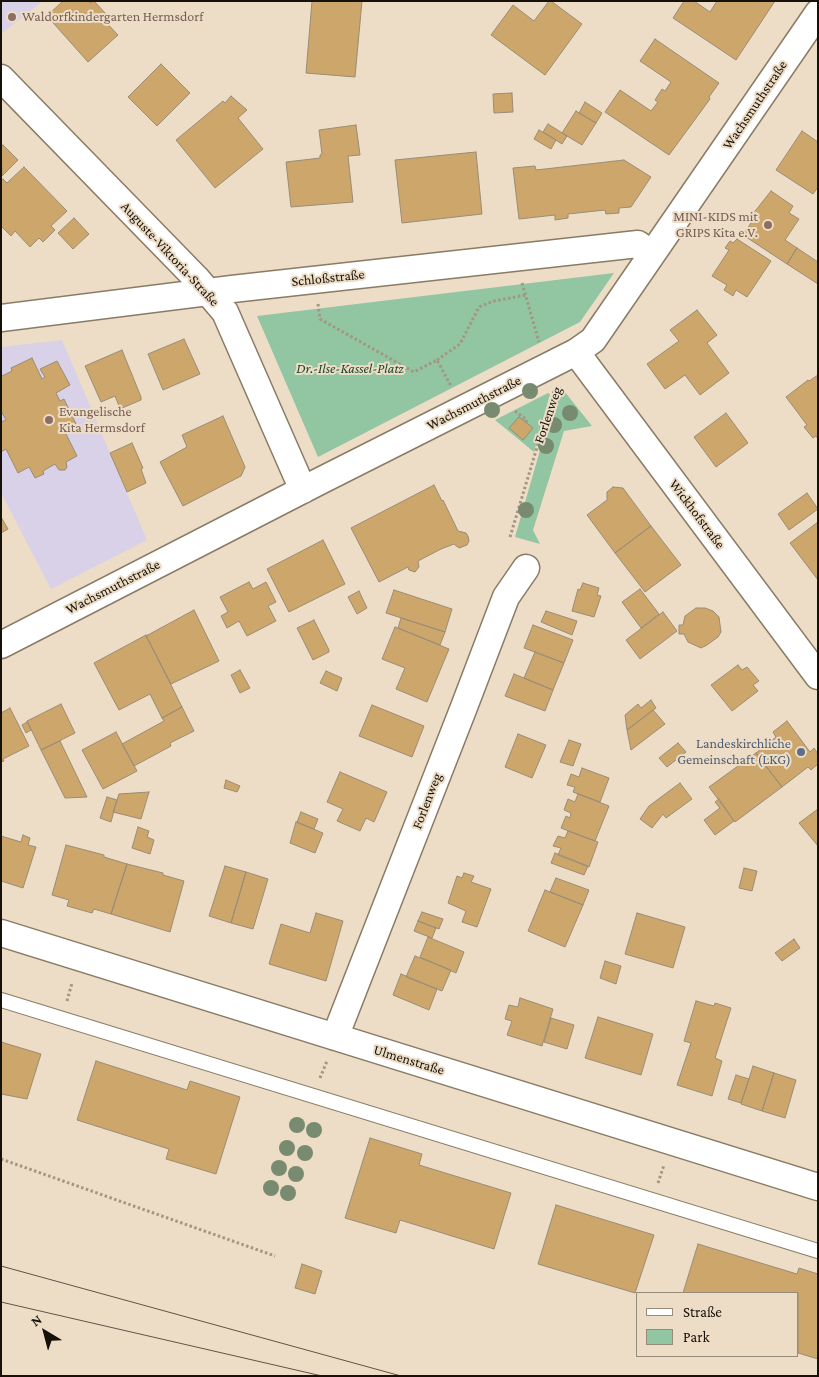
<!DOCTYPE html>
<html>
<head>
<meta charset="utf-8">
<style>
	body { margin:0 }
	#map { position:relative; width:819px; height:1377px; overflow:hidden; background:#edddc6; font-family:"Crimson Pro",serif }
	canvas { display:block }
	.frame { position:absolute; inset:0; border:2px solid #161109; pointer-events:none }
	.legend { position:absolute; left:636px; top:1292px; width:162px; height:65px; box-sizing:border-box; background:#edddc6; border:1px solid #978b7a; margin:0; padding:6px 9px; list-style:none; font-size:15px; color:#161109 }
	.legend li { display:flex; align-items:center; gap:10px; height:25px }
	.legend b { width:25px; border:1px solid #978b7a }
	.north { position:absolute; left:20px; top:1307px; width:50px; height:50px; -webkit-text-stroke:4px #edddc6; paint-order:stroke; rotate:323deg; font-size:14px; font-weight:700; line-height:20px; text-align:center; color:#161109 }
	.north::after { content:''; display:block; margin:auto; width:18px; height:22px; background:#161109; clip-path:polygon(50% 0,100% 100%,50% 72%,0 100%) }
</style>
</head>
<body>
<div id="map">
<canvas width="819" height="1377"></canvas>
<div class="frame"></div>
<ul class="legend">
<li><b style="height:6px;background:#fff"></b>Straße</li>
<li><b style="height:14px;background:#92c5a1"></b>Park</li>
</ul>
<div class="north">N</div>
</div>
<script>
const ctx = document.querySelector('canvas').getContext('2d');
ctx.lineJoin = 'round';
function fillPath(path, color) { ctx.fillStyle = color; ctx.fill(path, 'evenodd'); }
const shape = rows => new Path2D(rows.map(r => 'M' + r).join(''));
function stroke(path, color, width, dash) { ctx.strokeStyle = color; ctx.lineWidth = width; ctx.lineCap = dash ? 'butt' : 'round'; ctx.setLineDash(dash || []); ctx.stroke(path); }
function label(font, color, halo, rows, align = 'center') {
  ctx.font = font + ' "Crimson Pro",serif'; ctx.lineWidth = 4; ctx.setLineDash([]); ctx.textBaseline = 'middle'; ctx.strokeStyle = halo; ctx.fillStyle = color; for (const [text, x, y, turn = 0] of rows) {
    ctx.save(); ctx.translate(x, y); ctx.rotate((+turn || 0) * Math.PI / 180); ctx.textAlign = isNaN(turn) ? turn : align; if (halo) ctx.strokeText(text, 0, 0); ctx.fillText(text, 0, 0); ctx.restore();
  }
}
fillPath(shape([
	[1,1,43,1,1,34],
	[62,340,147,540,51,589,1,493,1,347]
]), '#d9d1e7');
fillPath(shape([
	[614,273,580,322,318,457,257,316],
	[561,387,592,426,564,431,533,530,540,544,515,537,558,388],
	[548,393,550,394,534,452,495,420]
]), '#92c5a1');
const building = shape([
	[63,1,88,1,90,3,94,1,106,14,102,18,118,35,88,62,47,16,63,1],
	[312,1,362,1,355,77,306,73,312,1],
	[549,1,551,1,582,24,545,75,491,35,513,5,534,21,549,1],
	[684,1,694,1,710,12,717,1,775,1,736,60,673,18,684,1],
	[655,39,719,83,709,97,710,99,669,155,605,112,620,90,651,111,658,102,655,100,662,89,665,91,671,82,640,61,655,39],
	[161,64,190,93,157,126,128,97,161,64],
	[512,93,513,112,494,113,493,94,512,93],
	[231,96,247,110,238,118,263,149,215,188,176,140,223,101,225,103,231,96],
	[585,102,602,113,596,123,579,113,585,102],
	[576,111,596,123,582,145,562,133,576,111],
	[548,124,567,136,562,144,543,132,548,124],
	[356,125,360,155,348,156,353,202,291,207,286,162,320,158,320,155,322,154,319,130,356,125],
	[539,130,556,140,551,149,534,139,539,130],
	[802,131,818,142,818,187,813,194,776,170,802,131],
	[3,145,18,160,2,176,1,147,3,145],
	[476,152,482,214,402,223,395,160,476,152],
	[624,160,651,177,631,207,619,208,619,213,606,214,605,210,568,214,568,218,555,220,555,215,519,219,513,168,535,166,536,170,624,160],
	[24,167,67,211,51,226,55,230,43,242,39,238,30,247,15,231,11,236,1,226,1,180,3,179,7,183,24,167],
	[771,191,793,206,789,213,799,219,785,240,797,248,787,264,743,235,755,217,752,215,771,191],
	[74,218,89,234,73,249,58,233,74,218],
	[737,239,771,261,747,297,736,290,733,296,724,290,727,285,712,276,729,250,725,248,730,241,733,243,737,239],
	[797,248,818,262,818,284,787,264,797,248],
	[697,310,717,335,707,343,729,373,700,395,685,375,665,389,647,364,679,341,670,330,697,310],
	[184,339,200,374,163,390,148,354,184,339],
	[122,350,141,397,141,400,122,408,119,406,115,396,101,402,85,366,122,350],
	[32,358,42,379,45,377,40,369,57,361,70,385,56,393,60,401,64,399,76,424,64,430,77,456,66,462,67,467,65,470,59,470,55,464,43,471,44,474,35,478,29,467,18,473,6,449,1,452,1,422,6,420,1,411,1,374,2,376,12,371,11,368,32,358],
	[818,375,818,439,816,436,813,438,804,427,807,425,786,397,808,380,809,381,818,375],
	[726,413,748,443,716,467,694,437,726,413],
	[223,416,245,467,241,476,183,506,160,462,187,447,182,435,223,416],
	[519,417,533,428,523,440,509,428,519,417],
	[132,443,143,468,141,469,146,483,127,492,110,453,132,443],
	[434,485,442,501,443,500,458,531,466,533,468,536,469,541,467,545,459,548,454,544,441,549,418,561,419,567,415,572,409,570,408,567,379,582,351,528,434,485],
	[613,487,623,488,651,526,615,553,587,515,607,500,607,492,613,487],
	[807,493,818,509,789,530,778,514,807,493],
	[1,517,8,529,1,533,1,517],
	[818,522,818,580,790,543,818,522],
	[651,526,681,565,645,592,615,553,651,526],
	[323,540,345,584,289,612,267,569,323,540],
	[249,582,253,589,266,582,276,602,268,606,276,621,247,636,239,621,227,628,221,616,228,612,220,597,249,582],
	[583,583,599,588,597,595,601,596,594,617,572,611,578,589,580,590,583,583],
	[640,589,659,614,641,628,622,602,640,589],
	[394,590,452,609,445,632,386,613,394,590],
	[359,591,367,608,357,614,348,597,359,591],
	[696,608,705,608,713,611,719,617,721,632,718,637,707,645,701,648,688,642,684,634,679,634,679,625,683,625,685,616,696,608],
	[194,610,219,661,171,684,146,636,194,610],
	[546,611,577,621,572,635,541,622,546,611],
	[663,612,677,631,640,659,626,640,663,612],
	[401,618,445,632,440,645,398,628,401,618],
	[314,620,329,650,329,652,313,660,297,628,314,620],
	[533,625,573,640,564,663,524,648,533,625],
	[395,627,449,649,427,702,396,689,405,668,382,659,395,627],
	[146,635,182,707,162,718,150,694,119,710,94,663,146,635],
	[535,652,564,663,553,690,524,678,535,652],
	[738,665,742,670,747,667,759,681,753,685,758,691,732,711,711,685,738,665],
	[240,670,250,688,240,693,231,675,240,670],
	[326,671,342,678,337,691,320,683,326,671],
	[514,674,553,690,545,711,505,696,514,674],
	[651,700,656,708,627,730,625,715,638,704,641,708,651,700],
	[61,704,75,733,41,750,27,721,61,704],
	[372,705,424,726,412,757,359,736,372,705],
	[182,707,194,731,170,743,171,746,134,766,122,744,164,721,162,718,182,707],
	[10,708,29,746,3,759,4,761,1,762,1,713,10,708],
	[653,710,665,724,631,750,627,730,653,710],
	[787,721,810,752,814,748,818,754,818,764,811,770,808,767,782,787,756,753,776,737,773,732,787,721],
	[27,722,31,730,26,733,22,725,27,722],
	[116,732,137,771,103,789,82,750,116,732],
	[518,734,546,745,532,778,505,767,518,734],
	[569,740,581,744,573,766,560,762,569,740],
	[60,741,87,797,65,798,41,750,60,741],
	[678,743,686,752,667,767,659,758,678,743],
	[756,753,782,787,735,822,709,787,756,753],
	[582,768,609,778,600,802,573,792,575,787,567,785,571,774,579,777,582,768],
	[340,772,387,792,374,822,366,818,360,831,337,821,343,809,327,802,340,772],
	[226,780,240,786,237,792,224,788,226,780],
	[680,783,692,799,666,818,663,814,652,828,640,819,649,806,680,783],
	[149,792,141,819,113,812,119,794,149,792],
	[578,794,609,806,595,841,561,828,566,816,570,818,571,813,564,810,568,799,575,802,578,794],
	[107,797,117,800,111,822,100,818,107,797],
	[719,799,734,821,715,835,704,820,720,808,715,802,719,799],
	[818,809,818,846,799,823,818,809],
	[301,812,318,819,314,829,297,822,301,812],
	[296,822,323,833,315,853,290,843,296,822],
	[138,827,149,831,147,837,154,840,150,854,132,848,138,827],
	[568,831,598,842,589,867,558,855,561,848,553,846,558,836,565,838,568,831],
	[23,835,30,838,28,845,36,847,23,888,1,881,1,836,21,842,23,835],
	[66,845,104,855,104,857,127,864,111,914,94,909,92,913,67,906,69,900,52,895,66,845],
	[555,853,588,866,584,875,551,863,555,853],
	[127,864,163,873,163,875,184,881,170,932,111,914,127,864],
	[225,866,246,872,231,923,209,916,225,866],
	[744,868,757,871,752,891,739,888,744,868],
	[246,872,268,879,253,929,231,923,246,872],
	[464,873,474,876,471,882,491,889,477,927,462,922,466,911,448,903,457,876,462,878,464,873],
	[556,878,589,890,583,905,550,892,556,878],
	[545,890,583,905,565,947,528,931,545,890],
	[422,912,443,919,439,929,418,921,422,912],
	[316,913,343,921,326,981,269,964,281,924,310,933,316,913],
	[637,913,685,927,673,968,625,954,637,913],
	[418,921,436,928,432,938,414,931,418,921],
	[428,937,464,952,456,973,420,957,428,937],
	[794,939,800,948,782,961,775,953,794,939],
	[415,956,451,970,442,991,406,977,415,956],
	[605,961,621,966,616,984,600,978,605,961],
	[401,974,437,989,429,1010,393,995,401,974],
	[520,998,553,1009,542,1046,507,1035,512,1021,505,1019,509,1005,518,1007,520,998],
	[696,1001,714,1006,715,1003,731,1008,715,1058,722,1061,712,1096,677,1085,691,1043,684,1041,696,1001],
	[598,1017,653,1034,641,1075,585,1058,598,1017],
	[551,1018,574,1025,567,1049,544,1042,551,1018],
	[1,1042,41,1054,27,1099,1,1094,1,1042],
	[96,1061,187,1090,190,1081,240,1097,216,1174,166,1159,169,1149,77,1120,96,1061],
	[753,1066,774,1073,762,1111,741,1104,753,1066],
	[774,1073,796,1080,785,1118,762,1111,774,1073],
	[736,1075,749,1079,741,1103,728,1099,736,1075],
	[370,1138,422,1154,419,1165,511,1193,494,1249,400,1220,396,1233,345,1218,370,1138],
	[556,1205,654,1235,635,1293,538,1264,556,1205],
	[698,1244,797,1274,799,1268,818,1274,818,1359,798,1353,798,1293,683,1293,698,1244],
	[302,1264,322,1271,315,1294,295,1288,302,1264]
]);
fillPath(building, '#cca66a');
stroke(building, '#9a8c76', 1);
const lane = shape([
	[1,1000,818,1251]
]);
const street = shape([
	[1,78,196,278,225,312,303,490],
	[1,318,232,289,638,244,652,254],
	[576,352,818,676],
	[1,645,322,480,576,352,593,340,818,13],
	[1,933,818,1187],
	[335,1037,464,707,506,597,526,568]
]);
stroke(lane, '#897b65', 16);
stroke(street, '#897b65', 29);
stroke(shape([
	[522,283,539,342],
	[318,304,320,319,414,372,437,360,451,386],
	[437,360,460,344,479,307,494,301,526,295],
	[515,411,527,420,526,422],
	[510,537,554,391],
	[67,1001,72,983],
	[320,1078,327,1061],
	[1,1159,275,1256],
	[658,1183,664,1165]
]), '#a29684', 3, [2.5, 2.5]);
stroke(lane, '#fff', 14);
stroke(street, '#fff', 26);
stroke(shape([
	[1,1266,401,1376],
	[1,1302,322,1376]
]), '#5d5447', 1);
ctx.fillStyle = '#788a70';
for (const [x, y] of [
	[530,391],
	[492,410],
	[570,413],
	[554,425],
	[546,446],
	[526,510],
	[297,1125],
	[314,1130],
	[287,1148],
	[305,1153],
	[279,1168],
	[296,1174],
	[271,1188],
	[288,1193]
]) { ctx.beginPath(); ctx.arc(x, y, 8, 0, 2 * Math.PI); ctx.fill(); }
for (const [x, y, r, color] of [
	[12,17,5,"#8d6e63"],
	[768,225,5,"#8d6e63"],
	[49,420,5,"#8d6e63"],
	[801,752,5,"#5c6f8a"]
]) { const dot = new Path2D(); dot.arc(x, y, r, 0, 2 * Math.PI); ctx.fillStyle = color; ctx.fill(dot); stroke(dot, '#edddc6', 2); }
label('14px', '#785e54', '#edddc6', [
	["Waldorfkindergarten Hermsdorf",22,17],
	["MINI-KIDS mit",758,217,"right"],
	["GRIPS Kita e.V.",758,233,"right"],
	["Evangelische",59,412],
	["Kita Hermsdorf",59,428]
], 'left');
label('14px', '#161109', '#edddc6', [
	["Wachsmuthstraße",755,105,-56],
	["Auguste-Viktoria-Straße",170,254,47],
	["Schloßstraße",328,278,-6],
	["Wachsmuthstraße",474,403,-27],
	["Forlenweg",548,415,-71],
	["Wickhofstraße",697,514,53],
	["Wachsmuthstraße",113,587,-27],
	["Forlenweg",427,801,-69],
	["Ulmenstraße",409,1060,17]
]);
label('italic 14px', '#18472a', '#edddc6', [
	["Dr.-Ilse-Kassel-Platz",350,369]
]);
label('14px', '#4e5e75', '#edddc6', [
	["Landeskirchliche",791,744],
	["Gemeinschaft (LKG)",791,760]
], 'right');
</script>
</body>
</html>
